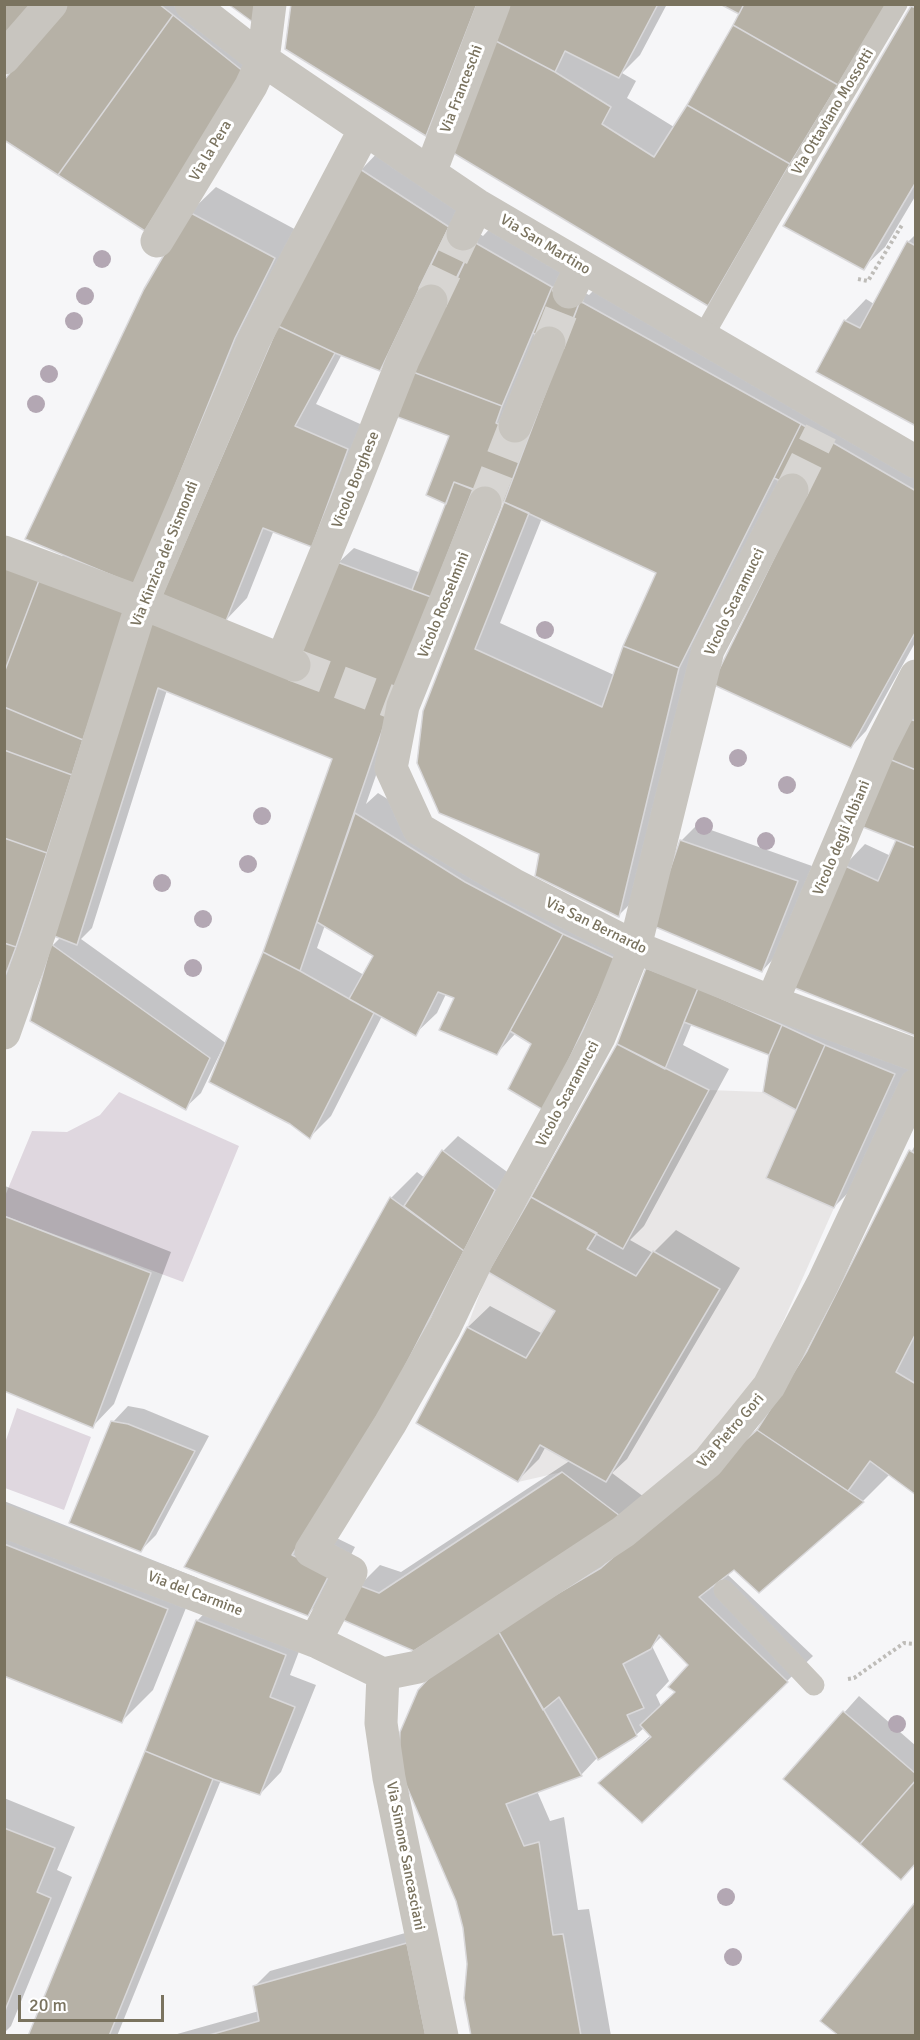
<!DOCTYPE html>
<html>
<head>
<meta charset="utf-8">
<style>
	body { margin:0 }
	#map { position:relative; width:920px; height:2040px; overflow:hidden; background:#f6f6f8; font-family:Signika,sans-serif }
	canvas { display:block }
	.frame { position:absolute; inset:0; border:6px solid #7a735f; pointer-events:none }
	.scale { position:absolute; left:18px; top:1995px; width:146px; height:27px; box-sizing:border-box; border:3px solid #7a735f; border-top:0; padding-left:8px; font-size:18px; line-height:21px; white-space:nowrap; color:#7a735f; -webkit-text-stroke:4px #fff; paint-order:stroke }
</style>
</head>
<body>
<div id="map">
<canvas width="920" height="2040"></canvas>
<div class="frame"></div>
<div class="scale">20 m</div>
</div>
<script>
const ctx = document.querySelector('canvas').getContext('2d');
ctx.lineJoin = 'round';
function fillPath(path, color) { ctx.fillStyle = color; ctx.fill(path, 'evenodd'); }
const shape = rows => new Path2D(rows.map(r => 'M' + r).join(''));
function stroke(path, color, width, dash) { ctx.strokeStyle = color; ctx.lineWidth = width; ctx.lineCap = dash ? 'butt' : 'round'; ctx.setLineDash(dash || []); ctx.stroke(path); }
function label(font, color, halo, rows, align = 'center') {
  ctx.font = font + ' Signika,sans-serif'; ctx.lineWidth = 6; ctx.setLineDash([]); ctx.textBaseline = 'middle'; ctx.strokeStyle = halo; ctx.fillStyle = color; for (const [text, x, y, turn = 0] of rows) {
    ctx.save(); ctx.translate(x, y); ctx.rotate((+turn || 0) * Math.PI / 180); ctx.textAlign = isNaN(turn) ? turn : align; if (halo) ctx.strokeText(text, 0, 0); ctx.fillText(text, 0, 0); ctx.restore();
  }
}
fillPath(shape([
	[646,968,698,988,666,1069,709,1090,763,1092,796,1110,766,1178,834,1208,758,1378,697,1453,624,1519,562,1472,518,1482,416,1423,467,1327,488,1272,617,1044]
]), '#e8e6e6');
fillPath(shape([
	[119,1092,239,1146,183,1282,5,1216,5,1196,32,1131,67,1132,100,1115],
	[17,1408,91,1437,64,1510,5,1488,5,1443]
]), '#dfd7df');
fillPath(shape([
	[68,4,207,4,265,50,145,229],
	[510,4,667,4,640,55,622,73,636,81,627,98,674,127,894,4,734,279,708,304],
	[914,4,916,4,916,195,885,247,863,268],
	[382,148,469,205,461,222,483,236,496,222,572,265,565,282,589,295,597,287,916,467,916,641,866,731,851,747,808,492,780,479,699,641,644,890,618,916,541,853,440,812,506,501,476,489,366,804,378,793,486,861,630,943,560,1094,533,1043,516,1033,497,1053,456,997,446,994,437,1013,415,1034,382,1016,331,1116,310,1137,223,1047,201,1093,185,1108,32,1020,53,945,61,937,152,618,299,659,338,563,354,548,421,573,447,503,451,435,450,294,380,369,342,354,316,404,369,428,333,524,274,530,247,598,226,620,361,170],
	[542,518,658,572,614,675,500,623],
	[167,690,334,758,264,953,227,1044,81,939,92,928],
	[325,925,375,956,364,975,317,948],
	[216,187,300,232,4,1012,4,541,58,560,64,554,190,212],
	[916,234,916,424,845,321,866,299,874,304,908,242],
	[916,714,916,1035,844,866,865,844,891,856,898,839,910,719],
	[697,825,812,866,777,955,762,971,681,841],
	[647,968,916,1057,860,1181,834,1207,801,1103,795,1108,771,1054,692,1023,683,1045,729,1069,644,1226,630,1240,653,1253,676,1230,740,1268,627,1459,612,1473,644,1497,623,1518,414,1649,359,1586,380,1565,401,1572,571,1460,546,1446,539,1459,518,1480,418,1422,468,1327,490,1306,543,1334,557,1311,618,1044],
	[458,1136,510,1174,316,1528,355,1547,334,1588,308,1614,186,1567,391,1198,417,1172,425,1178,443,1151],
	[916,1143,916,1493,890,1474,863,1501,759,1591,734,1568,727,1574,813,1656,787,1681,600,1782,651,1735,644,1728,636,1735,598,1757,581,1775,537,1791,550,1821,564,1817,578,1910,589,1909,611,2036,473,2036,464,1928,419,1691,629,1543,763,1424,809,1352],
	[662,1636,690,1665,676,1691,661,1706,656,1695,669,1681,652,1646],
	[5,1186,171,1252,114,1404,93,1426,4,1389],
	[128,1406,144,1409,209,1436,156,1535,141,1550,113,1422],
	[4,1501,198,1578,153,1690,122,1721,4,1674],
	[218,1599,306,1633,290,1675,316,1685,281,1772,260,1794,221,1780,117,2036,30,2036,146,1752,197,1621],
	[859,1696,916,1746,916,1863,785,1779],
	[4,1798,75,1827,57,1870,72,1877,11,2026,4,2033],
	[423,1928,444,2036,170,2036,259,2011,254,1987,270,1971]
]), '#0003');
const building = shape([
	[4,4,44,4,4,41,4,4],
	[66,4,159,4,173,15,58,175,4,140,4,80,66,4],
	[228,4,258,4,254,23,228,4],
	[291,4,477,4,426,136,285,49,291,4],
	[509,4,658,4,619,78,565,51,555,72,494,40,509,4],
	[720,4,744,4,739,14,720,4],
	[744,4,887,4,838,85,733,25,744,4],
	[911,6,916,8,916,182,864,270,783,226,911,6],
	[173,15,244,72,145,231,58,175,173,15],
	[733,25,838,85,790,164,687,105,733,25],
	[494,40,555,72,611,107,602,124,654,157,687,105,790,164,708,306,450,151,494,40],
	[360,169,449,227,380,371,335,353,278,326,360,169],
	[189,212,275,258,235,338,135,585,25,539,144,289,189,212],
	[449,227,474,242,444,303,419,288,449,227],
	[907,241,916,246,916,426,816,372,844,320,860,328,907,241],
	[474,242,552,287,502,406,413,372,474,242],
	[552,287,580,301,562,347,533,333,552,287],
	[580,301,801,424,679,668,623,646,656,573,504,502,580,301],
	[278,326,335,353,295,426,348,449,312,547,263,528,226,621,162,595,278,326],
	[413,372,502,406,496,423,528,438,504,502,454,482,446,504,426,495,449,436,395,416,413,372],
	[801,424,916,491,916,631,851,748,712,684,806,493,774,478,801,424],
	[454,482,473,489,431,597,412,590,454,482],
	[504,502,529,513,475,649,602,707,623,646,679,668,619,917,535,876,539,854,439,813,417,763,423,711,504,502],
	[4,561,41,575,4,673,4,561],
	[337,562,431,597,392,702,300,971,263,952,332,759,158,688,77,945,54,936,151,617,290,677,337,562],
	[41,575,128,607,83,740,4,707,4,673,41,575],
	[4,707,83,740,72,775,4,750,4,707],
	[909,719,916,721,916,770,889,759,909,719],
	[4,750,72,775,47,853,4,838,4,750],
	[889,759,916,770,916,848,863,827,889,759],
	[355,813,465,882,563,934,497,1055,439,1030,454,998,438,992,416,1036,349,999,373,956,317,922,355,813],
	[4,838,47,853,16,947,4,943,4,838],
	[680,840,798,881,762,972,651,925,680,840],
	[896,840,916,848,916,1036,790,986,843,865,878,881,896,840],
	[563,934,616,959,545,1111,508,1089,531,1044,510,1031,563,934],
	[4,943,16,947,4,979,4,943],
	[51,944,210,1058,186,1110,30,1021,51,944],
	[263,952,300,971,374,1013,310,1139,290,1124,209,1082,263,952],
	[646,968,698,988,665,1069,617,1044,646,968],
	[698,988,782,1025,769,1055,684,1022,698,988],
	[782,1025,825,1045,796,1110,763,1092,769,1055,782,1025],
	[617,1044,709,1090,623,1249,531,1197,617,1044],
	[825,1045,895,1074,834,1208,766,1178,825,1045],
	[442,1150,495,1190,464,1251,404,1206,442,1150],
	[909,1150,916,1154,916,1333,896,1372,916,1384,916,1495,870,1461,848,1491,757,1430,807,1351,909,1150],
	[390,1197,464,1251,393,1390,292,1555,330,1573,308,1616,184,1567,390,1197],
	[531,1197,597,1233,587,1249,636,1276,653,1251,720,1289,606,1482,540,1445,518,1482,416,1423,467,1327,526,1358,555,1311,488,1272,531,1197],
	[4,1216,151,1273,93,1428,4,1391,4,1216],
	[111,1421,128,1424,195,1451,141,1552,69,1523,111,1421],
	[757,1430,864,1502,759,1593,734,1570,699,1597,788,1682,642,1823,598,1783,651,1737,640,1725,675,1692,668,1687,688,1665,659,1635,651,1649,623,1664,644,1708,627,1715,637,1736,598,1760,559,1697,543,1710,497,1629,601,1568,757,1430],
	[562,1472,624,1519,414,1651,343,1620,358,1585,379,1593,562,1472],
	[4,1544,168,1609,122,1723,4,1676,4,1544],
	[196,1620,286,1655,270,1697,295,1707,260,1795,213,1779,145,1751,196,1620],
	[497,1629,582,1776,506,1804,524,1846,539,1842,553,1935,563,1934,581,2036,471,2036,464,1998,467,1964,463,1928,456,1901,404,1780,399,1758,400,1732,418,1690,437,1669,497,1629],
	[843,1711,916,1774,916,1780,860,1844,783,1779,843,1711],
	[145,1751,213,1779,109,2036,28,2036,145,1751],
	[916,1780,916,1863,901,1880,860,1844,916,1780],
	[4,1828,55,1848,37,1892,51,1898,4,2013,4,1828],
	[916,1901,916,2036,839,2036,820,2021,916,1901],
	[407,1943,426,2036,206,2036,259,2021,253,1986,407,1943]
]);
fillPath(building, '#b6b1a6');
stroke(building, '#d9d8da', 1.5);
stroke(shape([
	[431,301,463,234],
	[549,343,569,292],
	[792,490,821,432],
	[485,503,515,426],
	[294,665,392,702]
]), '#d7d5d2', 33, [33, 16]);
stroke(shape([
	[858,279,868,281,902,225],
	[848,1679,854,1678,904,1643,916,1644]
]), '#bebcb8', 4, [3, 3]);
stroke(shape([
	[702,338,769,220,897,4],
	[724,1590,814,1685]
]), '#c8c5bf', 21);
stroke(shape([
	[191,4,263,60,477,205,916,462],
	[4,58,51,4],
	[430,173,494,4],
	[463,234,477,205],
	[157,241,251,86,263,60,270,4],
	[569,292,581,267],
	[515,426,549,343],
	[485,503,403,706,391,768,419,829,514,885,635,947,772,1002,916,1055],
	[4,552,142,603,294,665],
	[282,660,353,487,403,360,431,301],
	[772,1002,880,747,916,676],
	[4,1033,39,934,142,603,254,340,365,129],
	[4,1521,315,1641,383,1674],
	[315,1641,351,1572,311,1551,390,1424,445,1327,478,1258,599,1037,635,947,708,650,792,490],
	[383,1674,418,1667,623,1532,708,1462,769,1386,823,1283,916,1085],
	[383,1674,381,1723,389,1778,442,2036]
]), '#c8c5bf', 33);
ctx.fillStyle = '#b3a7b3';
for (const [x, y] of [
	[102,259],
	[85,296],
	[74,321],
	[49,374],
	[36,404],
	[545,630],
	[738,758],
	[787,785],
	[262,816],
	[704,826],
	[766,841],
	[248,864],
	[162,883],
	[203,919],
	[193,968],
	[897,1724],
	[726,1897],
	[733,1957]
]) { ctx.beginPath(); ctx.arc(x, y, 9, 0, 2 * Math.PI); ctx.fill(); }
label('15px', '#7a735f', '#fff', [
	["Via Franceschi",462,89,-69],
	["Via Ottaviano Mossotti",833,112,-59],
	["Via la Pera",211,151,-59],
	["Via San Martino",545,245,31],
	["Vicolo Borghese",356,480,-68],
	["Via Kinzica dei Sismondi",165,554,-68],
	["Vicolo Scaramucci",735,602,-64],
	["Vicolo Rosselmini",444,605,-68],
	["Vicolo degli Albiani",842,838,-67],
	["Via San Bernardo",596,926,26],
	["Vicolo Scaramucci",568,1094,-62],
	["Via Pietro Gori",731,1431,-49],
	["Via del Carmine",195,1594,21],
	["Via Simone Sancasciani",405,1856,79]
]);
</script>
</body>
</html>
